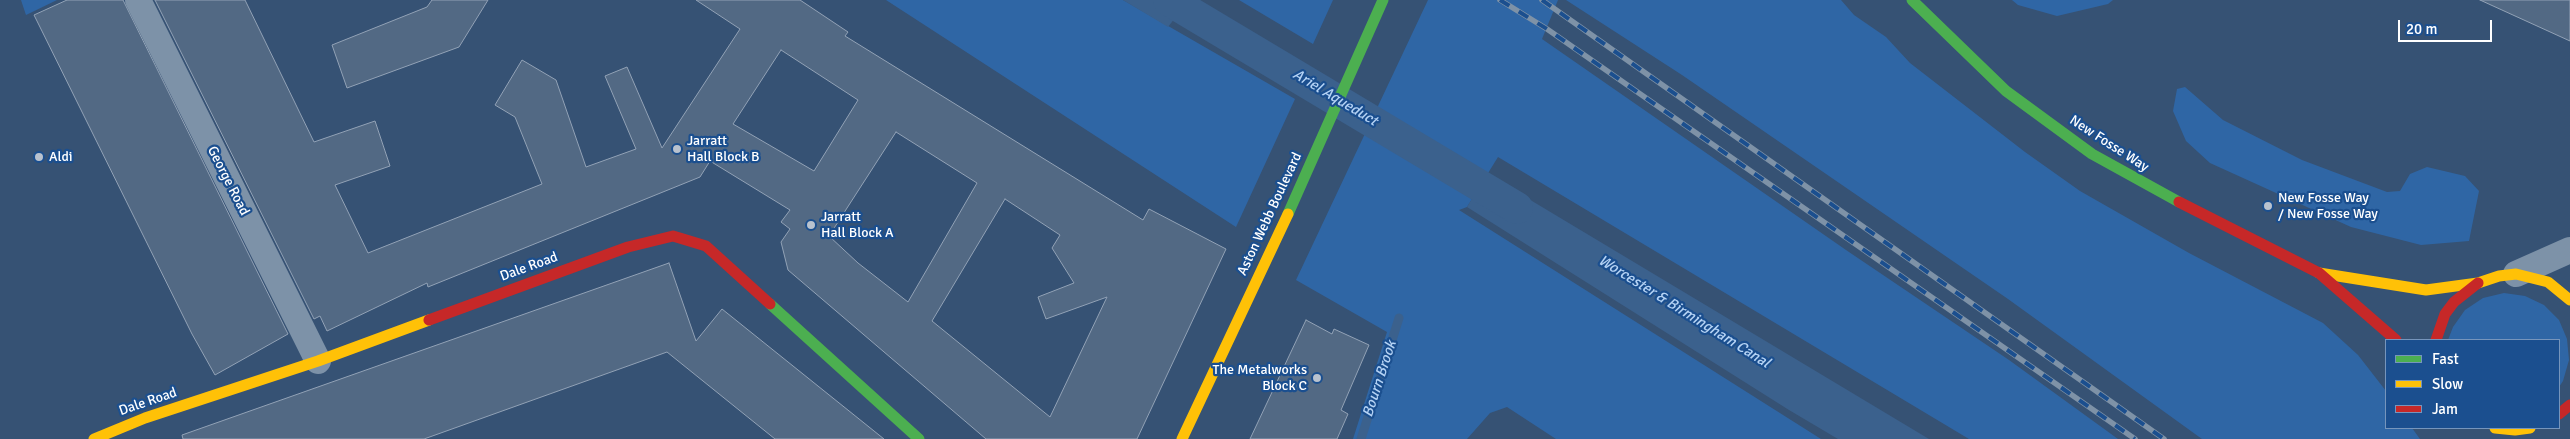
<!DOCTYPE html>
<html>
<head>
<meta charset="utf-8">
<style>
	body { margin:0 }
	#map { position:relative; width:2570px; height:439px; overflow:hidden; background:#365274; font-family:Signika,sans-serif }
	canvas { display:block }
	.legend { position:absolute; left:2385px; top:339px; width:175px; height:90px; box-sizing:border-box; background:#1b4f8f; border:1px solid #7695bc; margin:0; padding:6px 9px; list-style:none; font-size:15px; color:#fff }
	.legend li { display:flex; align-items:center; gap:10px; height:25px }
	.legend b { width:25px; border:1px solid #7695bc }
	.scale { position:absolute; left:2398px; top:20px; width:94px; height:22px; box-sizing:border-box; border:2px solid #fff; border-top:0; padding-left:6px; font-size:15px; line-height:18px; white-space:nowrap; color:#fff; -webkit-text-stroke:4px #1b4f8f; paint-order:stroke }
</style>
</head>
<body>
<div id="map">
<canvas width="2570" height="439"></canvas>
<ul class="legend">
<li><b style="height:6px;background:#4caf50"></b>Fast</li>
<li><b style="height:6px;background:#ffc107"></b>Slow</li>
<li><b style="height:6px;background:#c62828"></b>Jam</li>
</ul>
<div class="scale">20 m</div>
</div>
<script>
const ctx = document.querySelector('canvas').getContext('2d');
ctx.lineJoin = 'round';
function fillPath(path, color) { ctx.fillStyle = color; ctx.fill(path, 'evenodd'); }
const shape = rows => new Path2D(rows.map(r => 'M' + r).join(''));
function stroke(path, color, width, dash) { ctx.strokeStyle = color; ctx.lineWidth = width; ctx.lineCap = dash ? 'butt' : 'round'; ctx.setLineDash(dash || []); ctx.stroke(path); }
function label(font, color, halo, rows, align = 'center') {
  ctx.font = font + ' Signika,sans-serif'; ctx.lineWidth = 4.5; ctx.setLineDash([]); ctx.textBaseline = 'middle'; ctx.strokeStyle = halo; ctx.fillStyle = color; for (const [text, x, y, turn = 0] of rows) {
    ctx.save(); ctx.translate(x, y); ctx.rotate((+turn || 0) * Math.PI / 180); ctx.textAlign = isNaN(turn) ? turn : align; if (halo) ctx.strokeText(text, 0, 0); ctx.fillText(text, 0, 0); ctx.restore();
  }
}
fillPath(shape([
	[21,0,57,0,26,15],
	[886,0,1123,0,1295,99,1236,227],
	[1239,0,1333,0,1313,44],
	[1428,0,1558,0,1542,39,1846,250,2009,360,2118,439,1969,439,1498,157,1467,207,1459,210,1821,439,1556,439,1507,407,1490,413,1467,439,1353,439,1387,332,1296,280],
	[1566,0,1841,0,1854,15,1886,37,1910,63,2025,152,2080,191,2189,253,2323,323,2358,355,2386,391,2386,428,2412,428,2420,439,2202,439,2008,299,1682,75],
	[2012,0,2113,0,2108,4,2057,16,2018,5],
	[2185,87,2223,120,2302,160,2387,192,2400,191,2410,174,2427,167,2465,176,2479,191,2469,241,2421,245,2351,227,2210,163,2186,141,2173,111,2177,89],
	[2504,293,2525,296,2544,305,2559,320,2567,339,2569,360,2563,381,2559,387,2559,340,2448,340,2453,327,2465,310,2483,298]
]), '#2f66a5');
fillPath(shape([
	[1123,0,1189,0,1168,27],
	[1487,174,1929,439,1838,439,1789,410,1467,207]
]), '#3b618d');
stroke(shape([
	[1361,439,1399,318]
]), '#3b618d', 9);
stroke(shape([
	[1169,0,1517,208]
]), '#3b618d', 32);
const building = shape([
	[67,0,123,0,288,334,215,375,192,334,34,15,67,0],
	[155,0,245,0,314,142,375,121,390,166,335,185,368,253,542,184,515,117,495,105,522,60,556,80,586,167,636,149,605,76,627,67,662,148,740,29,696,0,800,0,848,32,845,36,1143,220,1149,209,1226,249,1137,439,986,439,788,270,781,242,790,229,781,222,790,210,710,161,700,177,428,287,427,283,327,331,320,316,314,319,155,0],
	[781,50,858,100,814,171,733,124,781,50],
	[896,132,977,183,908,302,858,263,829,236,896,132],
	[1005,199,1060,235,1052,248,1074,283,1038,297,1046,319,1107,297,1050,417,932,321,1005,199],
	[432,0,488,0,459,47,347,88,332,45,427,7,432,0],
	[2480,0,2570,0,2570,41,2480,0],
	[669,263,696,341,722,309,884,439,775,439,667,352,424,439,183,439,182,435,669,263],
	[1306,320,1332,334,1334,329,1369,345,1341,410,1348,414,1337,439,1250,439,1306,320]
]);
fillPath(building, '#526984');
stroke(building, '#92a2b6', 1);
stroke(shape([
	[138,0,318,361],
	[2516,274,2570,250]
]), '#7d92a8', 26);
stroke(shape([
	[1912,0,2006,91,2092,154,2179,202],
	[1288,214,1383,0],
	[770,304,919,439]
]), '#4caf50', 11);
stroke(shape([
	[2319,273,2426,290,2478,283,2499,276,2516,274,2548,282,2570,300],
	[2495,428,2515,430,2530,428],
	[94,439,145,418,318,361,429,320],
	[1182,439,1288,214]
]), '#ffc107', 11);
stroke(shape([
	[2179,202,2319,273,2396,340],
	[429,320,628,247,673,236,706,246,770,304],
	[2436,340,2445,314,2454,302,2478,283],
	[2559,414,2570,405]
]), '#c62828', 11);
const rail = shape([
	[1500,0,1547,29,2135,439],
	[1542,0,2164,439]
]);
stroke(rail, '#7e92a7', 5.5);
stroke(rail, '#1b4f8f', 4, [11]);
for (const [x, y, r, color] of [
	[677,149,5,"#b9c2ce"],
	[39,157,5,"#b9c2ce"],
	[2268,206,5,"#b9c2ce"],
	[811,225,5,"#b9c2ce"],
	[1317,378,5,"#b9c2ce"]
]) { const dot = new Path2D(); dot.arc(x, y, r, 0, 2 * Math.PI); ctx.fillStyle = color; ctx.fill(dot); stroke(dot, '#1b4f8f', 2); }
label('14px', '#fff', '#1b4f8f', [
	["Jarratt",687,141],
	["Hall Block B",687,157],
	["Aldi",49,157],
	["New Fosse Way",2278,198],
	["/ New Fosse Way",2278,214],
	["Jarratt",821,217],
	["Hall Block A",821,233],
	["The Metalworks",1307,370,"right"],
	["Block C",1307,386,"right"]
], 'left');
label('14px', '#fff', '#1b4f8f', [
	["New Fosse Way",2109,144,33],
	["George Road",228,181,63],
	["Aston Webb Boulevard",1270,214,-65],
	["Dale Road",529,267,-20],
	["Dale Road",148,402,-19]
]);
label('italic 15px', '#b5d3f5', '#1b4f8f', [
	["Ariel Aqueduct",1335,98,31],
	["Worcester & Birmingham Canal",1684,312,32],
	["Bourn Brook",1380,379,-72]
]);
</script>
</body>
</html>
